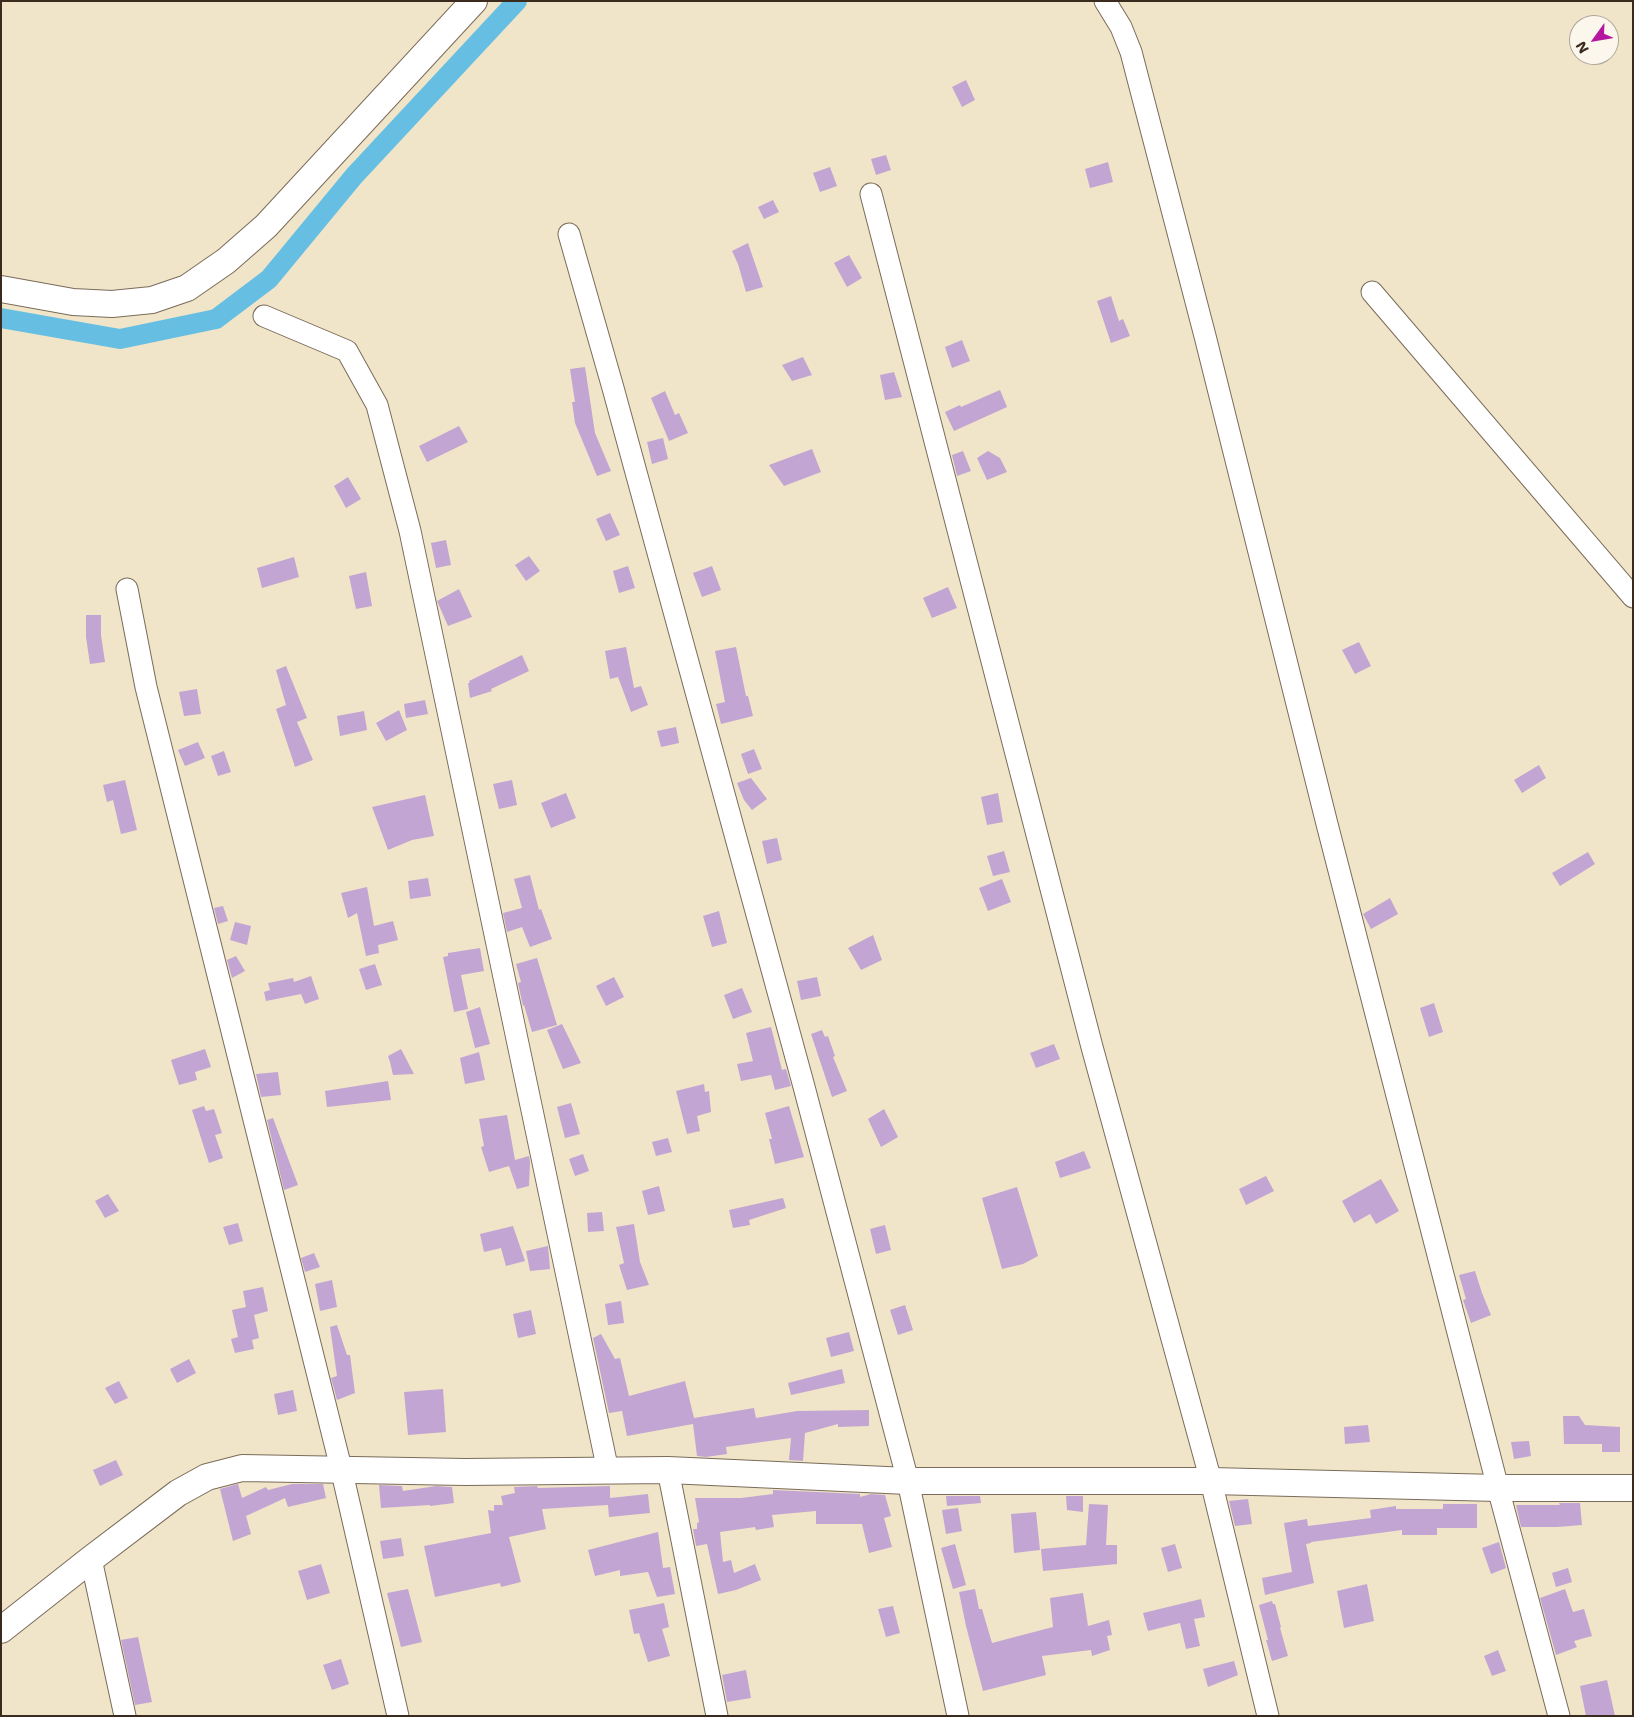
<!DOCTYPE html>
<html>
<head>
<meta charset="utf-8">
<style>
	body { margin:0 }
	#map { position:relative; width:1634px; height:1717px; overflow:hidden; background:#f0e5c8; font-family:"Shantell Sans",sans-serif }
	canvas { display:block }
	.frame { position:absolute; inset:0; border:2px solid #3b2a1e; pointer-events:none }
	.north { position:absolute; left:1569px; top:15px; width:50px; height:50px; box-sizing:border-box; background:#fbf7ec; border:1px solid #aea59a; border-radius:50%; rotate:238deg; font-size:14px; font-weight:700; line-height:20px; text-align:center; color:#3b2a1e }
	.north::after { content:''; display:block; margin:auto; width:18px; height:22px; background:#b5179e; clip-path:polygon(50% 0,100% 100%,50% 72%,0 100%) }
</style>
</head>
<body>
<div id="map">
<canvas width="1634" height="1717"></canvas>
<div class="frame"></div>
<div class="north">N</div>
</div>
<script>
const ctx = document.querySelector('canvas').getContext('2d');
ctx.lineJoin = 'round';
const shape = rows => new Path2D(rows.map(r => 'M' + r).join(''));
function stroke(path, color, width, dash) { ctx.strokeStyle = color; ctx.lineWidth = width; ctx.lineCap = dash ? 'butt' : 'round'; ctx.setLineDash(dash || []); ctx.stroke(path); }
function fillPath(path, color) { ctx.fillStyle = color; ctx.fill(path, 'evenodd'); }
stroke(shape([
	[1,318,120,339,216,319,269,279,354,176,517,1]
]), '#66bfe3', 20);
fillPath(shape([
	[966,80,975,100,962,107,952,87],
	[886,155,891,170,876,175,871,159],
	[1108,162,1113,182,1090,188,1085,169],
	[830,167,837,186,820,192,813,173],
	[773,200,779,212,764,219,758,207],
	[748,243,763,287,746,292,738,264,732,251],
	[849,255,862,278,847,287,834,263],
	[1111,296,1119,321,1123,319,1130,336,1111,343,1097,301],
	[962,340,970,361,952,368,945,347],
	[803,357,812,375,792,381,782,365],
	[585,367,595,433,611,471,597,476,575,423,572,402,575,402,570,369],
	[894,372,902,397,885,400,880,375],
	[1000,390,1007,407,954,431,945,412,960,405,961,407],
	[665,391,675,415,679,413,688,433,669,441,651,398],
	[459,426,468,442,427,462,419,446],
	[663,438,668,459,652,464,647,442],
	[812,449,821,472,784,486,769,465],
	[963,451,971,471,957,476,952,455],
	[988,451,1000,458,1007,472,987,480,977,458],
	[348,477,361,499,346,508,334,486],
	[610,513,620,535,606,541,596,519],
	[446,540,451,565,436,568,431,543],
	[529,556,540,571,526,581,515,565],
	[294,557,299,577,262,588,257,568],
	[628,566,635,588,619,593,613,571],
	[712,566,721,590,702,597,693,573],
	[366,572,372,606,356,609,349,576],
	[948,587,957,608,932,618,923,598],
	[459,589,472,617,448,626,437,601],
	[86,615,101,615,101,635,105,662,90,664,86,637],
	[1359,642,1371,666,1355,674,1342,650],
	[626,647,634,688,641,686,648,705,631,712,618,677,610,679,605,651],
	[736,647,746,696,748,696,753,716,721,724,716,704,725,702,715,651],
	[522,655,529,671,491,689,492,691,470,698,468,683,470,683,469,681],
	[286,666,307,718,297,722,313,760,295,767,276,709,286,705,276,670],
	[197,689,201,714,184,716,179,692],
	[425,700,428,714,406,718,404,704],
	[399,710,407,730,386,741,376,723],
	[364,711,367,730,340,736,337,716],
	[676,727,679,743,661,747,657,731],
	[198,742,205,758,185,766,178,750],
	[754,749,762,769,748,774,741,754],
	[224,751,231,772,218,776,211,756],
	[1539,765,1546,778,1522,793,1514,780],
	[751,778,767,799,752,810,744,800,737,783],
	[125,780,137,830,121,834,113,800,107,802,103,785],
	[512,780,517,805,499,809,493,784],
	[566,793,576,818,551,828,541,803],
	[998,793,1003,822,987,825,981,797],
	[425,795,434,836,412,840,388,850,372,807],
	[777,838,782,860,767,864,762,841],
	[1004,851,1010,872,993,876,987,856],
	[1588,852,1595,864,1560,886,1552,873],
	[530,875,539,910,541,909,552,939,530,947,522,927,507,932,503,913,522,908,514,879],
	[428,878,431,896,410,899,408,881],
	[1002,879,1011,902,988,911,979,888],
	[367,887,374,926,393,921,398,940,378,945,379,953,366,956,357,913,348,918,341,893],
	[1390,898,1398,914,1371,929,1363,914],
	[223,906,228,921,218,924,214,908],
	[719,911,727,943,712,947,703,916],
	[235,922,251,926,247,945,230,940],
	[873,935,882,960,861,970,848,948],
	[480,948,484,971,461,975,468,1009,454,1012,443,957,448,956,448,953],
	[236,956,245,971,232,978,227,960],
	[537,958,557,1025,532,1032,524,1005,523,1006,518,983,521,982,516,964],
	[375,964,382,985,366,990,359,969],
	[311,976,319,999,305,1004,301,994,266,1001,264,992,270,990,268,983,293,978,294,982],
	[614,977,624,997,606,1006,596,986],
	[817,977,821,996,801,1000,797,981],
	[742,988,752,1012,733,1019,724,995],
	[1434,1003,1443,1032,1429,1037,1420,1008],
	[480,1007,490,1044,475,1048,466,1012],
	[562,1024,581,1063,563,1069,547,1030],
	[771,1027,782,1070,786,1069,791,1086,775,1090,771,1075,741,1081,737,1064,753,1061,746,1033],
	[822,1030,825,1037,828,1036,835,1056,833,1057,847,1091,832,1097,811,1034],
	[1054,1044,1060,1059,1036,1068,1030,1053],
	[205,1049,211,1067,195,1072,197,1080,179,1085,171,1060],
	[401,1049,414,1074,393,1075,390,1062,388,1056],
	[479,1052,485,1080,465,1084,460,1058],
	[278,1072,281,1095,261,1097,256,1074],
	[388,1081,391,1100,327,1107,325,1091],
	[704,1084,705,1092,709,1091,711,1112,697,1116,700,1131,687,1134,676,1091],
	[571,1103,580,1134,565,1138,557,1107],
	[204,1106,206,1111,214,1109,222,1133,215,1135,223,1158,209,1163,192,1110],
	[789,1106,804,1157,775,1164,769,1139,772,1139,765,1113],
	[884,1109,898,1137,881,1147,868,1119],
	[507,1115,515,1160,529,1156,530,1162,529,1186,517,1189,509,1166,489,1172,481,1147,484,1146,479,1119],
	[273,1118,298,1185,284,1190,267,1120],
	[668,1138,672,1152,656,1156,652,1142],
	[1084,1151,1091,1168,1060,1178,1055,1162],
	[583,1154,589,1171,575,1176,569,1159],
	[1266,1176,1274,1191,1246,1205,1239,1189],
	[1381,1179,1399,1211,1376,1224,1370,1214,1354,1223,1342,1201],
	[659,1186,665,1211,648,1215,642,1191],
	[1017,1187,1038,1256,1023,1264,1002,1269,982,1198],
	[108,1194,119,1211,105,1218,95,1201],
	[783,1198,786,1208,749,1220,750,1225,733,1228,729,1210],
	[602,1212,604,1231,588,1232,587,1213],
	[238,1223,243,1241,229,1245,223,1227],
	[634,1224,640,1262,649,1285,627,1290,619,1265,624,1263,616,1227],
	[885,1225,891,1250,876,1254,870,1229],
	[513,1226,525,1261,506,1266,501,1248,484,1252,480,1234],
	[548,1246,550,1269,530,1271,526,1251],
	[314,1253,320,1267,305,1272,301,1258],
	[1475,1271,1482,1293,1491,1315,1471,1323,1463,1300,1466,1299,1459,1275],
	[332,1280,337,1307,320,1311,315,1284],
	[263,1287,268,1311,254,1315,259,1338,252,1340,254,1349,235,1353,231,1339,238,1337,232,1310,246,1307,243,1291],
	[621,1301,624,1323,608,1325,605,1304],
	[905,1305,913,1330,898,1335,890,1310],
	[531,1310,536,1334,518,1338,513,1314],
	[337,1325,347,1355,350,1355,355,1393,337,1400,331,1378,337,1376,330,1327],
	[849,1332,854,1351,831,1357,826,1338],
	[601,1334,615,1359,620,1358,629,1396,685,1381,694,1418,754,1408,756,1418,797,1411,869,1410,869,1426,838,1427,838,1424,805,1433,803,1461,789,1460,791,1438,726,1447,727,1454,706,1457,697,1456,693,1424,627,1436,622,1411,609,1413,593,1338],
	[189,1359,196,1373,177,1383,170,1369],
	[842,1369,845,1383,791,1395,788,1383],
	[119,1381,128,1398,115,1404,105,1388],
	[443,1389,446,1432,408,1435,404,1392],
	[293,1390,297,1411,278,1415,274,1394],
	[1563,1416,1579,1416,1585,1425,1620,1427,1620,1452,1602,1452,1602,1444,1564,1444],
	[1368,1425,1370,1442,1345,1444,1344,1427],
	[1529,1441,1531,1456,1514,1459,1511,1442],
	[116,1460,123,1475,100,1486,93,1470],
	[238,1484,242,1498,266,1487,268,1490,292,1484,323,1484,326,1498,288,1507,285,1498,246,1516,251,1534,233,1541,220,1489],
	[379,1485,402,1486,403,1491,436,1486,452,1487,454,1503,430,1506,430,1505,381,1508],
	[537,1486,538,1488,610,1486,610,1498,648,1494,650,1513,609,1517,608,1505,542,1509,546,1529,509,1537,521,1582,501,1587,500,1583,435,1597,424,1546,491,1533,488,1510,494,1511,494,1505,503,1505,501,1496,515,1493,514,1487],
	[773,1490,860,1494,860,1497,871,1494,885,1495,891,1516,884,1518,892,1547,869,1553,862,1524,816,1524,816,1511,772,1515,774,1527,756,1530,755,1527,720,1532,723,1562,731,1560,734,1573,755,1564,761,1580,736,1590,718,1594,707,1544,696,1546,693,1529,697,1529,697,1523,699,1522,695,1498,741,1498,773,1494],
	[946,1496,980,1496,981,1503,947,1506],
	[1066,1496,1083,1496,1083,1512,1067,1510],
	[1248,1499,1252,1524,1235,1526,1229,1501],
	[1559,1503,1580,1503,1582,1525,1557,1527,1521,1527,1516,1505,1560,1505],
	[1089,1504,1108,1505,1106,1545,1117,1545,1117,1564,1043,1571,1041,1549,1086,1545],
	[1443,1504,1477,1504,1477,1528,1437,1528,1437,1535,1402,1535,1402,1530,1311,1542,1311,1543,1306,1544,1314,1583,1265,1595,1262,1578,1292,1572,1284,1523,1307,1519,1308,1526,1371,1518,1370,1510,1396,1506,1396,1509,1443,1509],
	[958,1508,962,1531,946,1534,942,1510],
	[1036,1512,1040,1550,1014,1553,1011,1514],
	[658,1532,663,1568,670,1567,675,1594,657,1597,648,1572,620,1576,620,1570,595,1576,588,1550],
	[401,1538,404,1556,383,1559,380,1541],
	[1499,1542,1506,1568,1491,1574,1482,1548],
	[955,1544,966,1585,953,1589,941,1548],
	[1175,1544,1182,1568,1168,1572,1161,1548],
	[321,1564,330,1593,307,1600,298,1571],
	[1568,1568,1572,1582,1556,1587,1552,1573],
	[1367,1584,1374,1621,1344,1628,1337,1591],
	[408,1589,422,1642,401,1647,387,1593],
	[975,1589,979,1609,982,1609,992,1643,1053,1627,1050,1598,1083,1593,1088,1626,1109,1620,1112,1635,1107,1636,1110,1650,1092,1656,1091,1650,1042,1656,1046,1675,983,1691,966,1626,959,1592],
	[1565,1589,1573,1612,1584,1609,1592,1636,1574,1641,1577,1647,1556,1655,1540,1598],
	[1201,1599,1205,1617,1194,1619,1200,1646,1186,1649,1180,1623,1148,1631,1143,1613],
	[1272,1601,1273,1604,1275,1604,1281,1627,1280,1628,1288,1656,1272,1661,1266,1640,1268,1640,1259,1605],
	[664,1603,669,1627,662,1629,670,1656,648,1662,639,1633,634,1634,629,1610],
	[893,1606,900,1633,886,1637,878,1609],
	[138,1637,152,1702,135,1705,121,1640],
	[1498,1650,1506,1671,1492,1676,1484,1656],
	[341,1659,349,1684,332,1690,323,1665],
	[1234,1661,1238,1675,1208,1687,1203,1669],
	[746,1670,751,1698,727,1702,722,1675],
	[1607,1680,1615,1716,1586,1716,1580,1686]
]), '#c2a5d2');
const minor = shape([
	[1105,1,1121,27,1131,52,1205,336,1327,824,1498,1488,1559,1716],
	[871,194,1092,1047,1211,1481,1268,1716],
	[569,234,613,388,803,1083,908,1481,958,1716],
	[1372,292,1633,597],
	[264,316,347,351,377,405,410,531,608,1471],
	[127,589,146,687,341,1468,398,1716],
	[668,1470,717,1716],
	[91,1559,125,1716]
]);
const tertiary = shape([
	[1,289,73,302,112,304,152,300,187,288,226,261,266,226,474,1],
	[1,1630,91,1559,178,1493,207,1477,242,1468,465,1472,668,1470,908,1481,1211,1481,1498,1488,1633,1488]
]);
stroke(minor, '#7a6b5a', 23);
stroke(tertiary, '#7a6b5a', 28);
stroke(minor, '#fff', 21);
stroke(tertiary, '#fff', 26);
</script>
</body>
</html>
